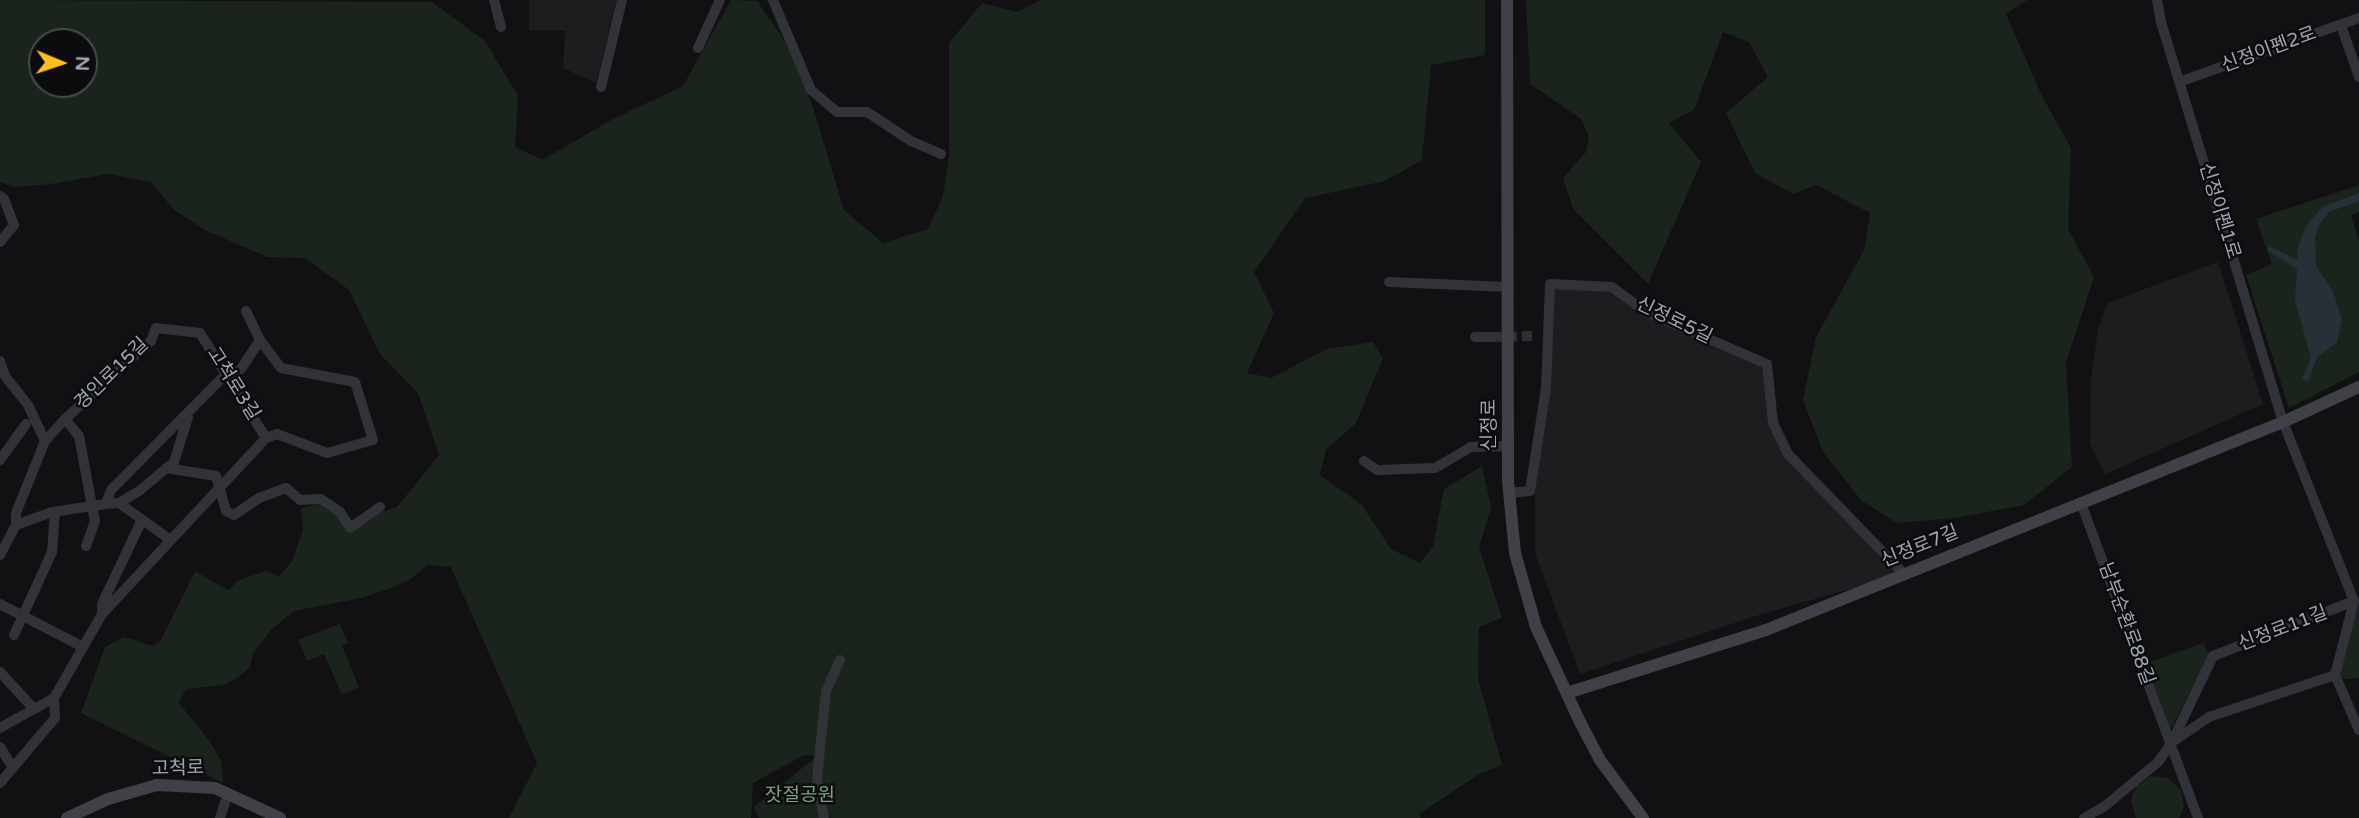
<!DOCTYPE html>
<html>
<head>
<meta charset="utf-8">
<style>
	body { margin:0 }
	#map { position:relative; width:2359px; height:818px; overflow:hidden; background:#111113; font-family:"Varela Round",sans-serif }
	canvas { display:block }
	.north { position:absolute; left:28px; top:28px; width:70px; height:70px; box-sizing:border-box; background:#0c0c0e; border:2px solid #484a51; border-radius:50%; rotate:92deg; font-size:19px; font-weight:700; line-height:28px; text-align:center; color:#a1a6b5 }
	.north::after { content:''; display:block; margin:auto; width:24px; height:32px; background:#ffc01d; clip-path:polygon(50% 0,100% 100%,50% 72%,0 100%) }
</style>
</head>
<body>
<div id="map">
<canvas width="2359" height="818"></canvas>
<div class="north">N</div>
</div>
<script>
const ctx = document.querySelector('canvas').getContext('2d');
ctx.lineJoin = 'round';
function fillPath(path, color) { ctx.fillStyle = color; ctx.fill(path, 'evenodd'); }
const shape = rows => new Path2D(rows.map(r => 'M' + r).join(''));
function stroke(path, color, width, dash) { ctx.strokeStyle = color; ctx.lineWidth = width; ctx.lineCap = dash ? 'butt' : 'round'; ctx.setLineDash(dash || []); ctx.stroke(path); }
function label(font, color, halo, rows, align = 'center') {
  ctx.font = font + ' "Varela Round","Noto Sans KR",sans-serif'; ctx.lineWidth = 5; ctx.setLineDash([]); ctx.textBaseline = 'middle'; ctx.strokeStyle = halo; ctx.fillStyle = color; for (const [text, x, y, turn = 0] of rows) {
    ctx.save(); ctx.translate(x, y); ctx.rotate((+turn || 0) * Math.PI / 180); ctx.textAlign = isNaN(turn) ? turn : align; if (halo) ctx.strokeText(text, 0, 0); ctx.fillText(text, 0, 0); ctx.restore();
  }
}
fillPath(shape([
	[529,0,616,0,596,83,563,68,565,31,529,30],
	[2218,262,2263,404,2105,474,2090,444,2091,376,2098,330,2107,303],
	[1550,284,1612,287,1646,312,1767,364,1773,423,1788,454,1904,574,1762,614,1580,674,1535,553,1535,467]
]), '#1d1d20');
fillPath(shape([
	[0,0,432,2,485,41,518,96,515,147,542,160,613,119,683,86,731,0,757,1,783,38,812,104,844,210,883,243,928,229,943,196,949,156,949,43,982,3,1017,12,1040,0,1485,0,1485,55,1431,65,1422,160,1385,181,1305,198,1254,272,1274,313,1247,373,1271,378,1327,349,1373,342,1383,358,1356,423,1326,449,1320,475,1361,504,1391,549,1420,563,1433,546,1444,489,1482,466,1491,508,1479,547,1502,618,1479,627,1478,679,1502,765,1479,774,1419,814,1421,818,831,818,827,813,821,769,826,818,759,818,754,807,817,756,804,755,753,783,751,818,509,818,537,763,451,567,428,565,409,580,388,589,361,598,294,611,272,629,253,653,250,667,240,676,224,685,187,689,178,702,209,740,221,761,223,783,81,713,105,647,124,637,153,646,161,640,195,571,228,590,239,580,265,571,279,577,292,561,303,530,301,508,320,504,334,513,349,531,374,514,397,507,439,455,418,393,380,354,349,290,305,258,267,257,207,231,174,210,151,182,108,174,51,184,13,187,0,182],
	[42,42,84,42,84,84,42,84],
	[1526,0,2027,0,2006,14,2042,96,2071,148,2068,229,2094,277,2066,362,2072,467,2024,505,1955,518,1896,523,1861,500,1823,452,1803,400,1816,337,1864,250,1870,213,1816,185,1793,194,1755,173,1726,113,1768,77,1749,42,1723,32,1694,110,1669,123,1701,162,1648,284,1573,209,1563,178,1586,152,1589,137,1581,119,1530,84],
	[2359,185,2359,212,2351,215,2359,241,2359,372,2289,408,2246,275,2272,264,2256,219],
	[2359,602,2359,678,2344,679,2338,674],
	[340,624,348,643,342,646,359,687,342,695,324,654,307,661,298,640],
	[2203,643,2209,654,2170,731,2147,663],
	[2151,776,2168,778,2181,790,2184,807,2179,818,2136,818,2131,802,2133,793,2137,786]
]), '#1b231d');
fillPath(shape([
	[2359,193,2359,201,2329,212,2319,225,2315,238,2316,266,2333,291,2342,319,2337,342,2317,358,2308,382,2302,379,2311,358,2295,301,2297,269,2267,250,2269,246,2298,260,2297,250,2306,226,2322,207]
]), '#272f37');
stroke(shape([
	[1492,337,1537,336]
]), '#2e2f33', 10, [10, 5]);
stroke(shape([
	[494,0,501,27],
	[773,0,811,90,837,112,867,112,911,141,941,154],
	[2157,0,2161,22,2283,422,2354,601,2335,675,2359,730],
	[2341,25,2359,77],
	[698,48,720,0],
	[2179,82,2359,18],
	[601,87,622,0],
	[0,196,4,199,14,225,0,242],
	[1389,282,1509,287],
	[246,311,260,340,281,368,355,382,373,440,327,453,277,434,266,438],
	[1475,337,1492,337],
	[0,361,5,376,28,405,45,441],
	[65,419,79,436,92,506,95,521,86,546],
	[0,460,26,424],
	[1364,461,1377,470,1435,468,1471,447,1509,446],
	[166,468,216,476,226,511,234,515,259,498,286,488,300,500,321,499,340,512,350,528,380,507],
	[1509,493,1530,491,1546,388,1550,284,1612,287,1646,312,1767,364,1773,423,1788,454,1904,574],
	[119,503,169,539],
	[2081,503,2198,818],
	[106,504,119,503,139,491,174,462,188,417],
	[16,525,52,512,106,504,111,490,221,379,241,369,260,340],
	[0,555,16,525,16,513,45,441,65,419,151,341,156,328,200,333,266,438,102,614,54,698,55,718,0,783],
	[0,604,83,647],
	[102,614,102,604,142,520],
	[14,635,52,552,55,512],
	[0,672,34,709],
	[0,728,54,698],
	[2174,741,2209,717,2335,675],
	[0,747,13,768],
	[220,818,228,793],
	[824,818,817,779,826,691,840,660],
	[2084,818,2105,806,2158,762,2171,744,2213,656,2354,601]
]), '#323338', 10);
stroke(shape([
	[1507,0,1508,481,1515,553,1536,627,1580,722,1600,760,1643,818],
	[1567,693,1766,630,2283,422,2359,387],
	[67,818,108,799,157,785,215,788,280,818]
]), '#404148', 12);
label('19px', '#a1a6b5', '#0c0c0e', [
	["신정이펜2로",2269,50,-20],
	["신정이펜1로",2219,211,73],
	["신정로5길",1674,321,26],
	["경인로15길",112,374,-44],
	["고척로3길",233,384,58],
	["신정로",1490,425,-90],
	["신정로7길",1920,547,-22],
	["남부순환로88길",2126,624,70],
	["신정로11길",2283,629,-21],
	["고척로",178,769,-1]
]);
label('19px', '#76a27c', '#0c0c0e', [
	["잣절공원",800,796]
]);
</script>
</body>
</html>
